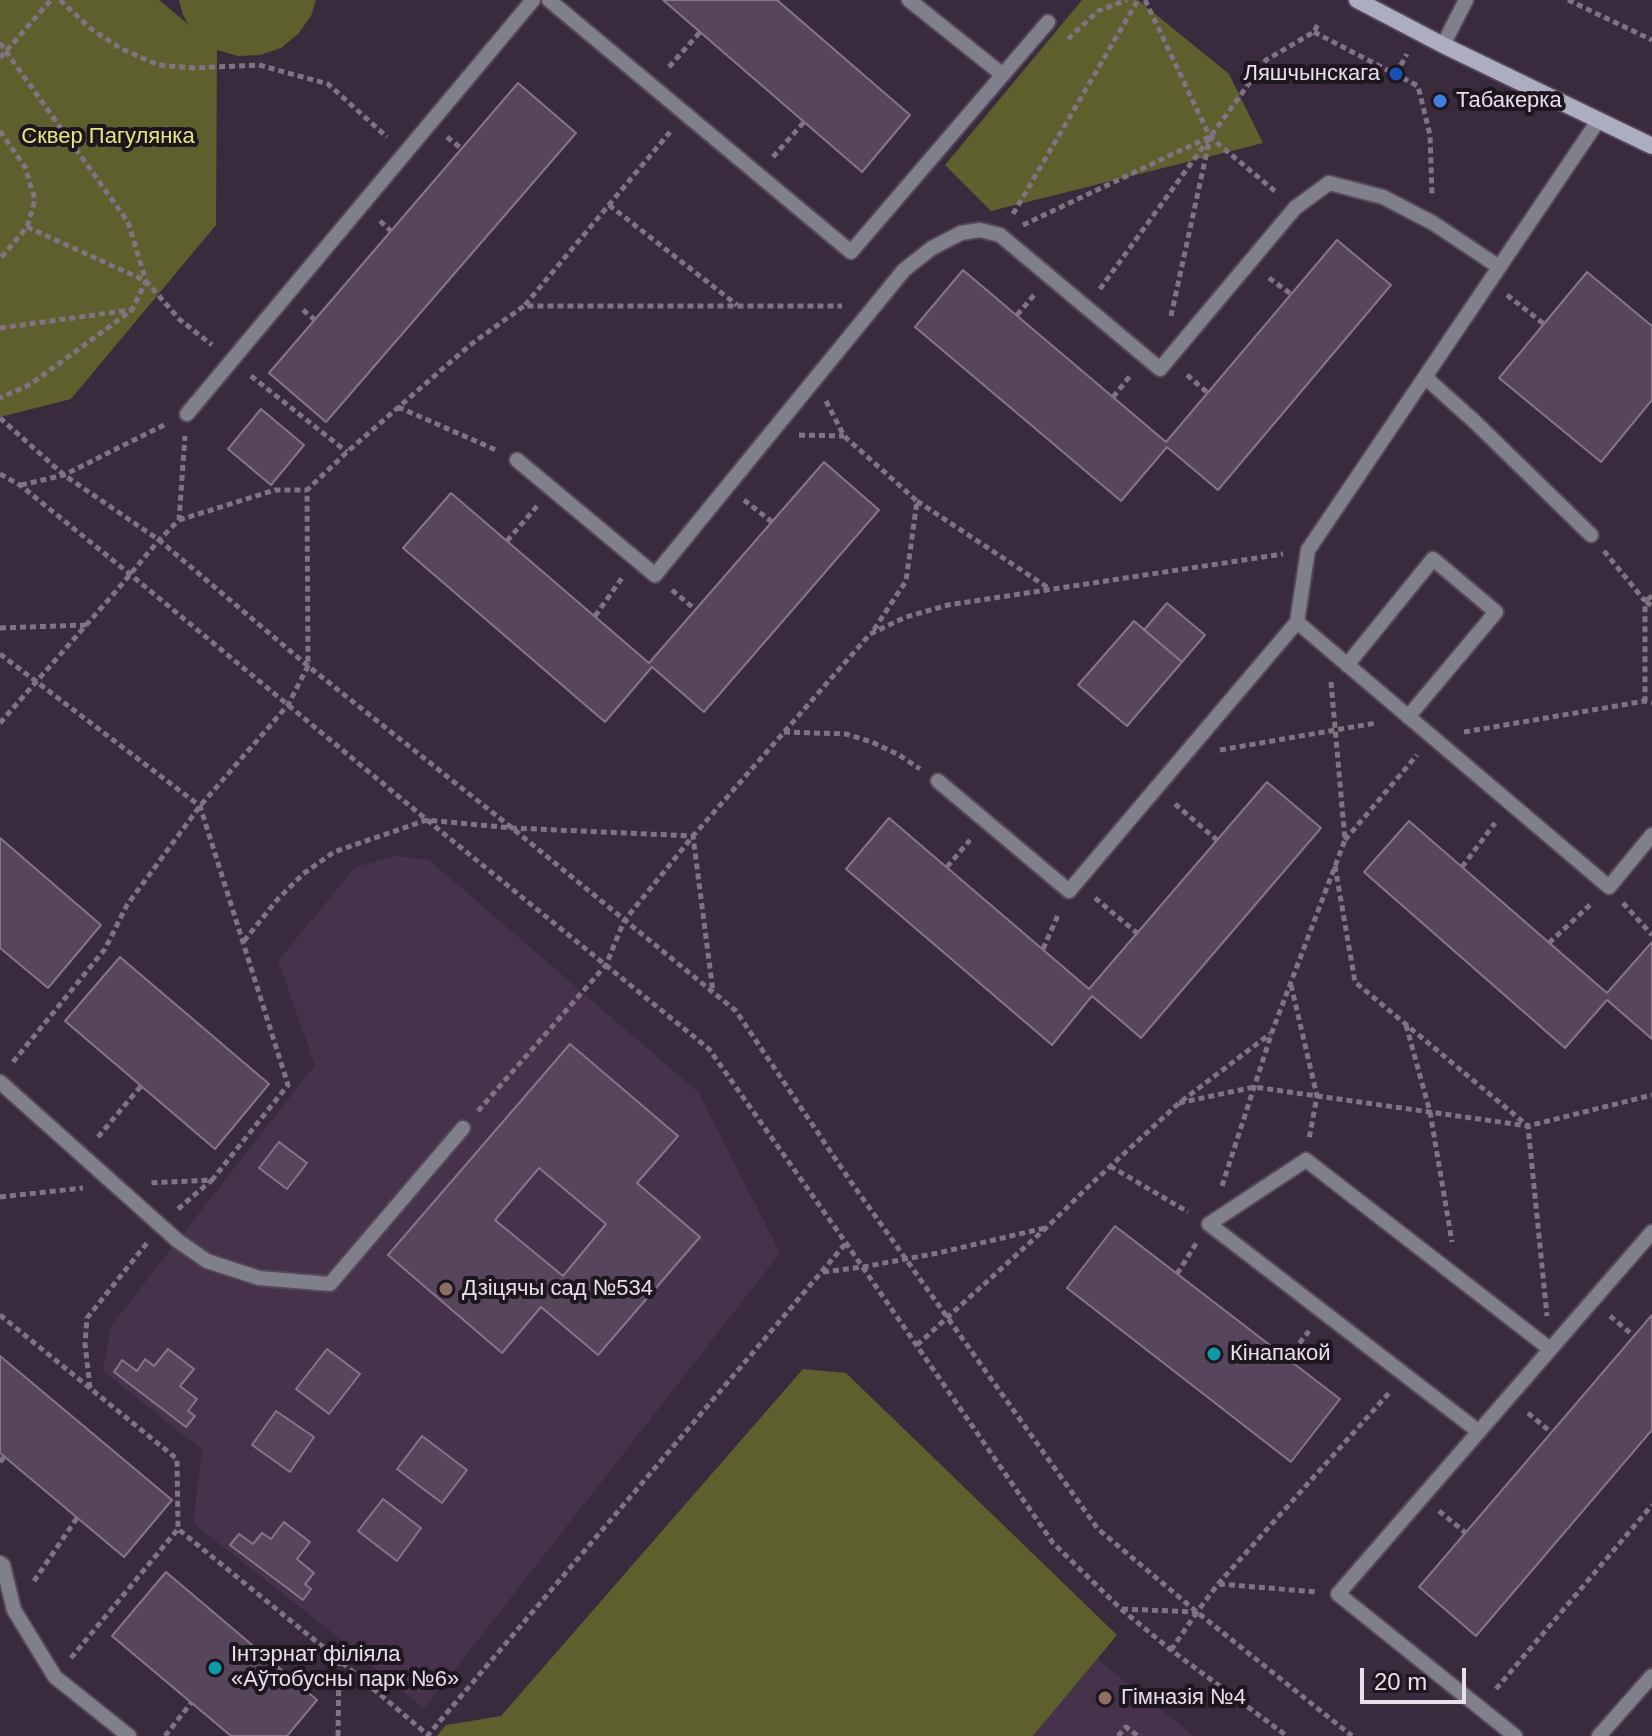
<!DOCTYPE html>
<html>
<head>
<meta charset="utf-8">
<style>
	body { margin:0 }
	#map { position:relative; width:1652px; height:1736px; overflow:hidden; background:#3a2a3d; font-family:Helvetica,sans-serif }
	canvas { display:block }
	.scale { position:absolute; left:1360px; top:1668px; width:106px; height:36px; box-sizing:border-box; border:4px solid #e9dfeb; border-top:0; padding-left:10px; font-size:24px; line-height:28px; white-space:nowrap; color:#e9dfeb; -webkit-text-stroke:6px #1d161e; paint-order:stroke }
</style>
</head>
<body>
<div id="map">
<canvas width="1652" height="1736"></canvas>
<div class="scale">20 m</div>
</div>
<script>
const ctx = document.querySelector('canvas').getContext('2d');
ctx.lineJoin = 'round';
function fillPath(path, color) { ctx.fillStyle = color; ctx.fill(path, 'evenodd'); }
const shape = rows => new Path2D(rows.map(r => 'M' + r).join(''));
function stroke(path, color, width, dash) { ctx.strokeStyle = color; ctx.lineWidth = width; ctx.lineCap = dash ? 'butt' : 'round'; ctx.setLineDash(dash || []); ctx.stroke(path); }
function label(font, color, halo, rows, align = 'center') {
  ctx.font = font + ' Helvetica,sans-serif'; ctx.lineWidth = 8; ctx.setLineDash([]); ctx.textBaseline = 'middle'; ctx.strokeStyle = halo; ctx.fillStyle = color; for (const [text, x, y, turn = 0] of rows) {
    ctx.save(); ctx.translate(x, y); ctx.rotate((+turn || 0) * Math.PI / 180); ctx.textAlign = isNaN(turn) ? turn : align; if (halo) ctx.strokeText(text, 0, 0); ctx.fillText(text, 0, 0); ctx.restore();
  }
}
fillPath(shape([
	[395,856,429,860,699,1093,780,1253,424,1709,334,1634,193,1523,202,1450,103,1371,111,1326,315,1065,278,961,355,867],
	[1097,1659,1194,1736,1033,1736]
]), '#47324b');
fillPath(shape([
	[0,0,159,0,189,25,183,15,179,0,316,0,311,16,298,34,281,48,260,55,238,56,217,50,216,225,71,399,0,417],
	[1082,0,1138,0,1229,74,1263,143,991,211,945,165],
	[803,1369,846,1373,1117,1635,1033,1736,437,1736,446,1725,501,1716]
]), '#5d5f2c');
const building = shape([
	[663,0,777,0,910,115,862,172,663,0],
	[518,83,576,133,326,422,269,373,518,83],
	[1337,240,1391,285,1218,490,1167,447,1121,501,915,327,963,270,1166,442,1337,240],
	[1587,272,1652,326,1652,400,1601,462,1499,378,1587,272],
	[261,409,304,445,271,485,228,449,261,409],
	[824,462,879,510,704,712,652,667,605,722,403,548,451,493,649,663,824,462],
	[1167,603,1205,635,1182,662,1144,630,1167,603],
	[1134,621,1182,662,1127,726,1078,685,1134,621],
	[1267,782,1321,828,1141,1038,1092,996,1052,1045,846,869,889,818,1089,989,1267,782],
	[1409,821,1607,993,1652,942,1652,1039,1607,1000,1565,1048,1364,872,1409,821],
	[0,838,101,925,48,988,0,948,0,838],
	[120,957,269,1084,215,1149,65,1021,120,957],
	[570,1044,678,1136,637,1183,700,1237,598,1355,541,1307,502,1353,388,1255,570,1044],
	[539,1168,606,1224,563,1276,495,1220,539,1168],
	[279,1142,307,1163,287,1189,259,1168,279,1142],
	[1115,1226,1340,1399,1291,1462,1067,1288,1115,1226],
	[1652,1315,1652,1430,1476,1636,1419,1587,1652,1315],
	[168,1349,194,1369,180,1386,197,1399,188,1411,195,1416,186,1427,114,1372,122,1360,137,1371,145,1359,154,1366,168,1349],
	[327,1349,360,1374,329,1414,296,1389,327,1349],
	[0,1356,172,1500,124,1557,0,1453,0,1356],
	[276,1411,314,1437,290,1472,252,1445,276,1411],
	[422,1436,467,1470,442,1503,397,1469,422,1436],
	[383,1499,421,1528,397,1561,358,1531,383,1499],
	[284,1522,310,1542,297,1559,314,1573,305,1584,311,1589,303,1600,230,1545,239,1534,253,1544,262,1533,271,1539,284,1522],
	[166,1572,317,1700,287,1736,231,1736,112,1636,166,1572]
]);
fillPath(building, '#57465b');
stroke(building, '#87748b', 2);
const lane = shape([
	[549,0,851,252,1048,22],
	[909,0,1003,75],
	[1443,45,1466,0],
	[1425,377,1476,423,1591,535],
	[187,414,533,0],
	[517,460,655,575,904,270,932,248,961,233,980,230,1000,235,1160,369,1295,208,1329,183,1383,197,1433,223,1499,267],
	[1297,622,1609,887,1652,835],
	[1347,665,1433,559,1496,612,1408,717],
	[938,781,1069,891,1297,622,1308,550,1598,121],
	[0,1082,178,1241,207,1261,259,1278,330,1284,463,1128],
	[1478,1431,1209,1224,1306,1160,1550,1349],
	[0,1563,3,1565,14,1610,55,1677,129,1736],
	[1515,1736,1338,1594,1652,1232],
	[1599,1736,1652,1676]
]);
const secondary = shape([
	[1357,0,1443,45,1652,146]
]);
stroke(lane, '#564759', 18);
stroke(secondary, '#564759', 20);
stroke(shape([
	[60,0,90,28,120,48,158,65,195,68,259,65,328,84,387,137],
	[1145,0,1210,137,1276,192],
	[1568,0,1652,40],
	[1314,32,1418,86,1430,135,1432,194],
	[1068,39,1098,11,1127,0],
	[0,43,128,222,146,281,132,310,31,384,0,398],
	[0,58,51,0],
	[669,67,700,32],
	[1396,74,1407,54],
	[0,131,25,167,35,200,27,227,0,259],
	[447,137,462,149],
	[773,157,804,122],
	[609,205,737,305],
	[1013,214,1138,0],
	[380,221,391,231],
	[1023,225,1209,137],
	[27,227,146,281,179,319,212,345],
	[1269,278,1291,294],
	[1100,289,1266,60,1314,32,1318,24],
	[1507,295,1544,324],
	[525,305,670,132],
	[303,310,315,320],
	[1017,315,1034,295],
	[1171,316,1209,142],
	[0,328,131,310],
	[1187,375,1208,393],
	[251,376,347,452],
	[1113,397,1130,376],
	[826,401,844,436,917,501,906,581,871,634],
	[398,407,496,450],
	[0,418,64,475,159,540,308,666,512,828,736,1011,851,1182,1098,1529,1197,1612,1352,1736],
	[799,435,844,436],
	[0,474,20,485,131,575,427,820,709,1049,846,1243,1053,1543,1121,1609,1171,1650,1287,1736],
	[21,485,64,475,166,424],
	[744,500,772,522],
	[917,501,1050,589],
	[179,520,275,490,307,490],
	[507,541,538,505],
	[1604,551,1645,601,1645,701],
	[672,590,696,610],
	[1652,596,1645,601,1652,606],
	[595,616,622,578],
	[0,628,86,625],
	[0,654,200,806,288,1085,212,1180,148,1183],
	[0,723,117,590,159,540,179,520,185,436],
	[784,732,846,734,872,742,899,755,920,769],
	[1464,732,1645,701,1652,703],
	[1220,750,1376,723],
	[1175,804,1217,840],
	[1345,840,1417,755],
	[1335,866,1355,982,1528,1126,1547,1316],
	[947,867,970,840],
	[1462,867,1495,823],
	[1095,898,1137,933],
	[1623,903,1652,935],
	[244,941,276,901,303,874,334,852,427,820,512,828,693,836,713,992],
	[1549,943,1591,904],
	[1043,949,1059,913],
	[1291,985,1317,1096,1309,1139],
	[1406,1025,1430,1112,1452,1242],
	[13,1062,105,949,127,905,200,806,288,705,308,666,307,490,347,452,470,345,524,306,842,306],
	[1179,1103,1254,1087,1528,1126,1652,1095],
	[478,1111,606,965,624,921,693,836,870,634,906,617,948,605,1283,554],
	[98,1137,141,1086],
	[1110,1166,1188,1212],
	[1222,1186,1272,1032,1345,840,1331,682],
	[0,1197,83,1188],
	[178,1209,212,1180],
	[823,1272,863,1267,938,1253,1045,1228],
	[1177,1274,1197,1242],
	[0,1315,177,1459,178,1529,339,1660,428,1735,846,1243],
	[1610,1316,1634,1336],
	[917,1345,1046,1228,1090,1185,1179,1103,1270,1034],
	[1287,1359,1309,1331],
	[90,1388,85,1344,87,1318,147,1243],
	[1528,1413,1552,1433],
	[0,1462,4,1457],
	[1439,1511,1466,1533],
	[34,1581,77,1518],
	[1219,1584,1317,1592],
	[1122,1609,1197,1612,1218,1584,1389,1393],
	[1171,1650,1197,1612],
	[71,1658,178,1529],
	[1496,1689,1652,1505],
	[165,1736,191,1703],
	[338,1736,339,1661],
	[1118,1736,1126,1727,1138,1736]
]), '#817384', 5, [6, 4]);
stroke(lane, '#80808c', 14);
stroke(secondary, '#adadc0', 16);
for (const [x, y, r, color] of [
	[1396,74,8,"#1a4fb4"],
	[1440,101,8,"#3f7fe0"],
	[446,1289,8,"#8d6e63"],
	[1214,1354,8,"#0f9aa8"],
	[215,1668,8,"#0f9aa8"],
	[1105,1698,8,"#8d6e63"]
]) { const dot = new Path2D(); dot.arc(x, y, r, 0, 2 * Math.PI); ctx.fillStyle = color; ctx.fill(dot); stroke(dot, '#1d161e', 3); }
label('22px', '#e9dfeb', '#1d161e', [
	["Ляшчынскага",1380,74,"right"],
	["Табакерка",1456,101],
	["Дзіцячы сад №534",462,1289],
	["Кінапакой",1230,1354],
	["Інтэрнат філіяла",231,1655],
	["«Аўтобусны парк №6»",231,1680],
	["Гімназія №4",1121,1698]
], 'left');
label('22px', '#e3e682', '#1d161e', [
	["Сквер Пагулянка",108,137]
]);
</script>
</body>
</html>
